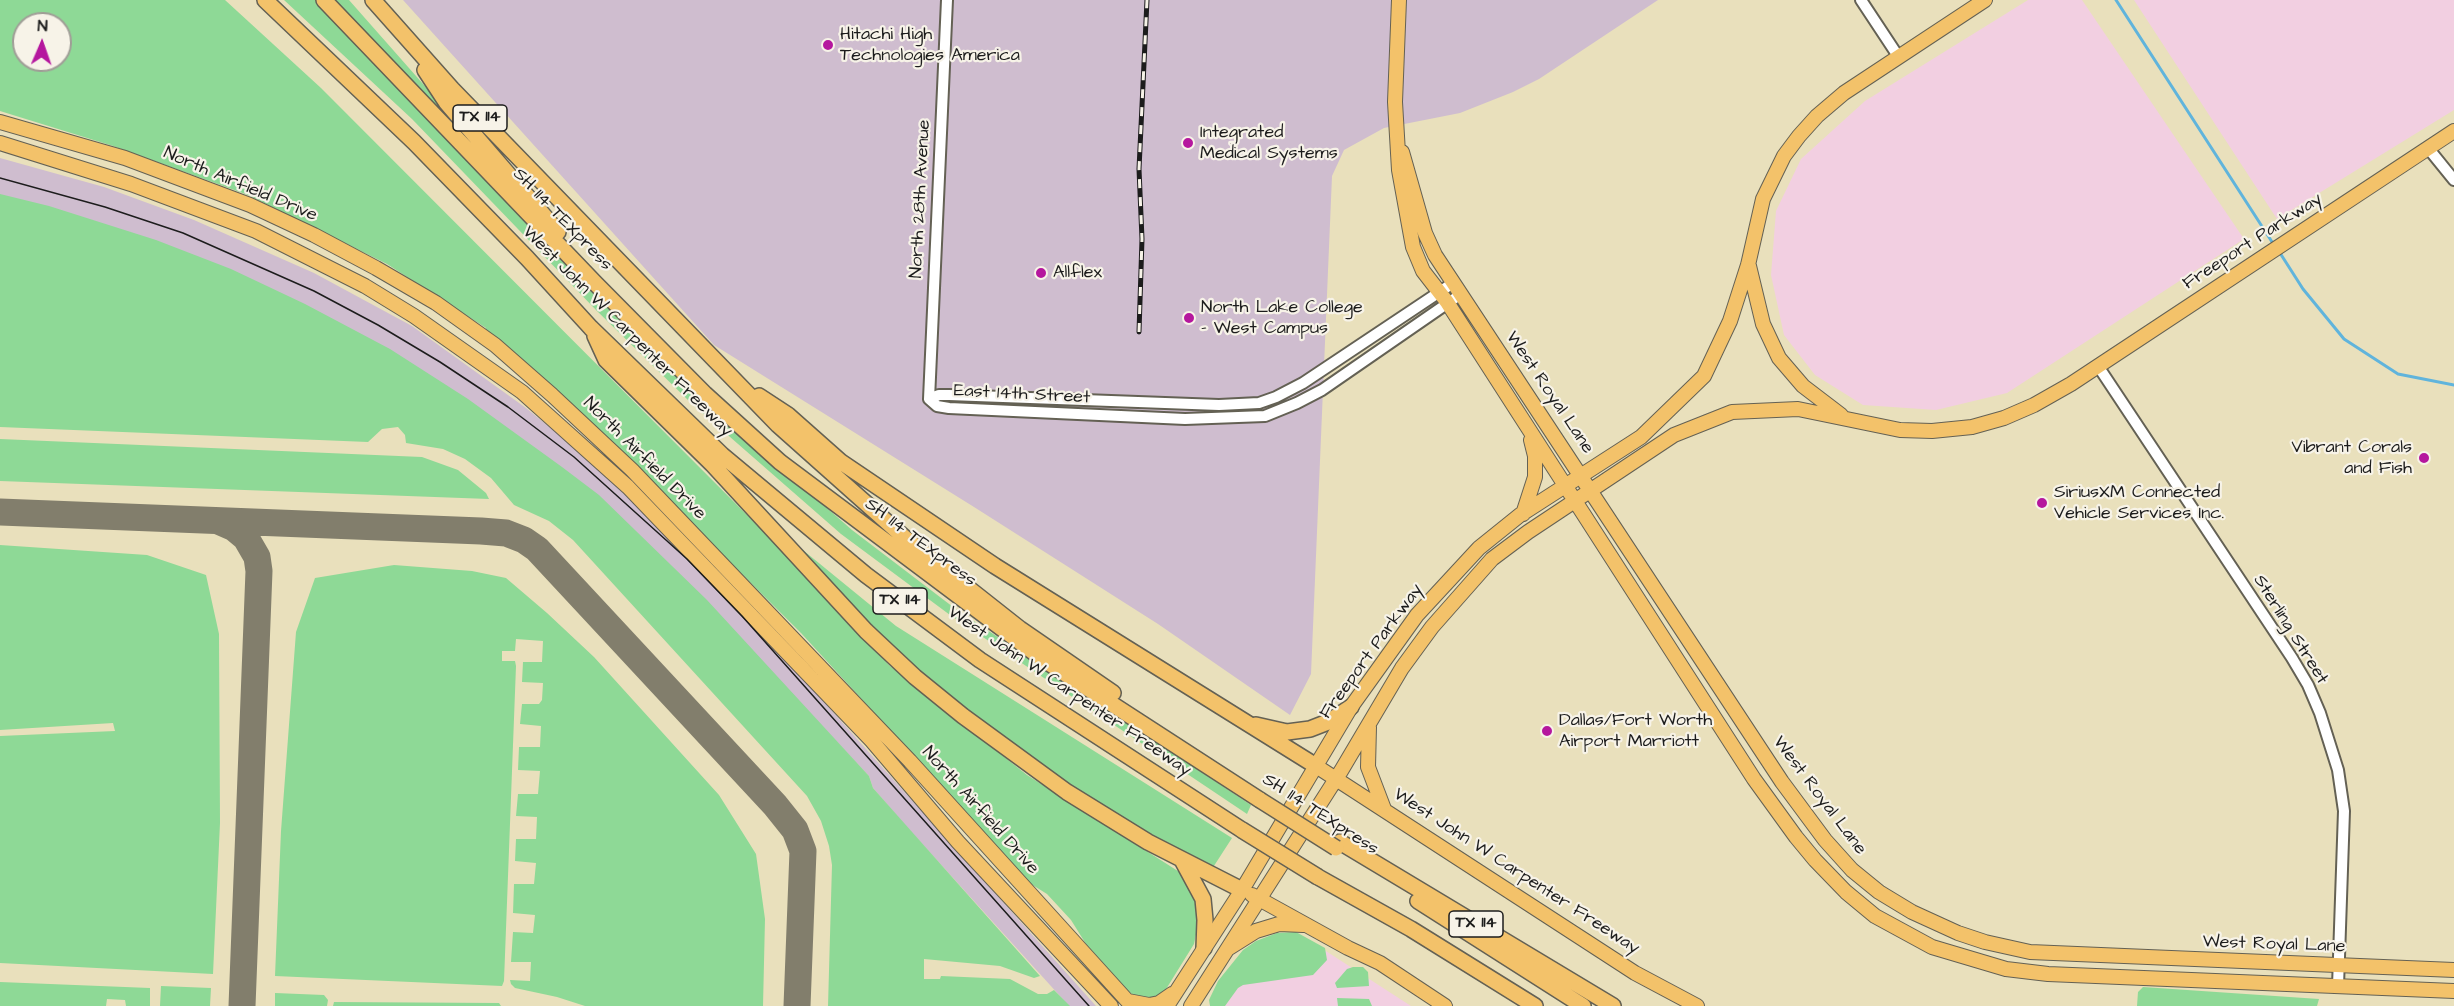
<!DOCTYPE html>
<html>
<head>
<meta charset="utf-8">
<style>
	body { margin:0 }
	#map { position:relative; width:2454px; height:1006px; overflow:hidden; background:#e9e0bc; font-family:"Architects Daughter",sans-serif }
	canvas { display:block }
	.north { position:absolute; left:12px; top:12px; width:60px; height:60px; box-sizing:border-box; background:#f7f3e8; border:2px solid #9f9d96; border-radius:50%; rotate:2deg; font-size:16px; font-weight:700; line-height:24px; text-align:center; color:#1c1c1c }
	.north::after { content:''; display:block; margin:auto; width:21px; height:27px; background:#b5179e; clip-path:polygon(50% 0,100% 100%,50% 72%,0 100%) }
</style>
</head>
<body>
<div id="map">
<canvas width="2454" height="1006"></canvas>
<div class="north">N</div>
</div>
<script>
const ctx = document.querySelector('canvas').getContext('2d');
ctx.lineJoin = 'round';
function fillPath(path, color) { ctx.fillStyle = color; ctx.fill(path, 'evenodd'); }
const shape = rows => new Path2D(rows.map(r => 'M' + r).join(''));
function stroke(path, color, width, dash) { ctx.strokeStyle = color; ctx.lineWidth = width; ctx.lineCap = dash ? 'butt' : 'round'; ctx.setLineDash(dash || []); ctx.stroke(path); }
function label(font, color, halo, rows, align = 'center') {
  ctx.font = font + ' "Architects Daughter",sans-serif'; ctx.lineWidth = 4.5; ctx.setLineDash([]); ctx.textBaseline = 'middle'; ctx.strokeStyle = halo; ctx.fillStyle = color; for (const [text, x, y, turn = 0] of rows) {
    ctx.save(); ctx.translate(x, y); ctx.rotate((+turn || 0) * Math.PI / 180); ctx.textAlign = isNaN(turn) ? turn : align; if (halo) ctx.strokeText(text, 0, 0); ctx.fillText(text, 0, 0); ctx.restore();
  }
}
fillPath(shape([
	[2028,0,2082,0,2244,239,2007,393,1936,410,1863,405,1815,375,1784,335,1771,275,1776,211,1801,159,1865,101],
	[2134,0,2454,0,2454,110,2277,219],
	[1315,944,1411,1006,1209,1006,1240,956]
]), '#f2cfe1');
fillPath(shape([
	[403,0,1658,0,1539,79,1513,92,1460,113,1384,128,1344,150,1332,176,1311,674,1290,715,1158,624,974,507,714,345],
	[0,158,104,187,194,220,314,273,412,326,526,408,579,451,656,524,739,607,1096,1006,1069,1006,906,826,873,788,869,776,664,559,0,203]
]), '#cfbdcf');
fillPath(shape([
	[0,0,225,0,321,88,764,532,890,666,1027,775,1181,873,1190,885,1195,899,1198,910,1198,925,1194,944,1163,994,1155,1000,1140,1000,1128,991,1086,944,1071,920,1047,894,1031,884,801,633,557,390,484,331,486,328,387,264,248,195,113,146,0,111],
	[24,24,60,24,60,60,24,60],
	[284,0,319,0,738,430,852,530,957,610,1251,805,1247,814,950,615,841,534,690,402,596,310,412,119],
	[335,0,349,0,483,152,480,155],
	[0,194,49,206,156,240,231,269,305,304,390,349,468,399,562,467,599,495,707,600,869,776,873,788,1040,976,1034,978,1000,966,924,959,924,979,940,979,941,976,1010,979,1038,994,1047,994,1054,990,1070,1006,828,1006,832,865,829,846,821,821,807,796,573,540,549,521,514,505,491,478,465,459,443,449,406,443,405,435,398,427,382,429,368,442,0,427],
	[0,439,422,457,458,470,486,493,489,499,0,481],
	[0,545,147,555,206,575,219,634,220,823,213,974,0,963,0,736,115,731,113,723,0,730],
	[798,546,896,626,1232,838,1212,869,1146,835,1079,793,1000,737,900,658,794,549],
	[394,565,472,571,506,578,547,613,594,657,719,795,756,854,765,919,763,1006,585,1006,557,997,515,988,511,984,510,980,530,981,531,962,511,962,513,932,533,933,535,915,513,913,514,884,534,884,536,863,515,861,516,839,536,839,537,817,516,816,518,794,538,794,540,771,518,770,519,747,540,747,541,726,520,724,522,704,539,704,542,700,543,683,522,682,523,662,542,662,543,641,516,639,515,651,502,651,502,661,515,661,516,666,504,981,502,986,275,976,281,831,296,632,315,578],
	[1296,932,1325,948,1327,960,1313,975,1243,985,1238,988,1225,1006,1210,1006,1209,1000,1218,981,1243,950,1256,941,1277,933],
	[1353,967,1363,967,1368,972,1369,986,1337,988,1335,983,1347,969],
	[0,982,150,988,150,1006,126,1006,125,1000,107,999,106,1006,0,1006],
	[161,986,211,988,210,1006,160,1006],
	[2143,987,2319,999,2317,1006,2137,1006,2138,992],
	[275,993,324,995,328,1000,327,1006,275,1006],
	[1337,998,1369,999,1372,1006,1338,1006],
	[334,1002,499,1003,501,1006,333,1006]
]), '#8ed996');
stroke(shape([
	[2116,0,2274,245],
	[2280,253,2303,289,2344,339,2398,374,2454,385]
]), '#60b4dc', 3);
stroke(shape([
	[0,512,481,531,506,533,524,540,537,549,775,805,795,830,803,851,797,1006],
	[218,521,234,528,246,538,257,557,259,571,242,1006]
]), '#827e6c', 27);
const minor = shape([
	[1861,0,1898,56],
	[2428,148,2454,180],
	[2098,366,2292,658,2308,685,2320,713,2338,770,2344,811,2338,986],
	[929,399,937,406,949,408,1185,419,1265,416,1297,403,1322,390,1461,294],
	[929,399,939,395,949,395,1219,405,1259,403,1276,397,1303,383,1453,283],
	[929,399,947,0]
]);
const major = shape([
	[1399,0,1395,102,1399,170,1413,247,1423,271,1447,302,1754,779,1796,837,1815,860,1846,892,1875,916,1932,947,2006,969,2048,974,2454,991],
	[0,122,125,158,250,205,314,235,376,268,436,303,495,345,552,395,632,470,910,761,1132,1006],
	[0,143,131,184,256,231,365,286,414,316,522,392,628,487,872,741,958,842,1111,1006],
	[1402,152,1425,233,1435,255,1782,782,1825,840,1852,870,1879,892,1912,912,1958,933,1985,942,2030,952,2454,970],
	[1749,266,1763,324,1779,358,1803,386,1841,415],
	[1523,514,1535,477,1535,456,1531,440],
	[1369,727,1368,767,1384,809],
	[1316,766,1635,973,1697,1006],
	[1252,895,1348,948,1380,963,1445,1006],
	[1229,948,1256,931,1279,924,1303,925],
	[1128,1001,1149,1005,1159,1003,1172,994],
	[1167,1006,1242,890,1351,707,1417,615,1479,548,1520,515,1641,437,1704,376,1730,321,1748,265,1763,199,1784,156,1799,136,1817,116,1844,93,1985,0],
	[1191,1006,1341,771,1402,668,1432,627,1492,559,1528,532,1674,435,1732,412,1798,409,1900,430,1932,431,1972,427,2004,418,2034,405,2071,384,2454,131]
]);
const highway = shape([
	[265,0,414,142,527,258,591,328,722,455,866,575,980,660,1242,830],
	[324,0,595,283,705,394,780,462,1044,660,1260,800],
	[373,0,452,89,778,425,906,539,1020,629,1113,693],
	[425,70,446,102,558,232],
	[595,336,606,360,712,464,866,631,915,677,963,716,1067,792,1148,842,1242,890],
	[759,396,788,415,841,462,995,566,1316,766],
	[1256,725,1287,732,1310,729,1328,722,1351,707],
	[1340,842,1613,1006],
	[1182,860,1203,899,1205,920,1204,948],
	[1318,877,1411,929,1535,1006],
	[1418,901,1583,1006]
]);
stroke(minor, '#646154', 14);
stroke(major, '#646154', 16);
stroke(highway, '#646154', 18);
stroke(minor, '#fff', 10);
stroke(major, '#f3c26a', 14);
stroke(highway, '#f3c26a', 15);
stroke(shape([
	[0,178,105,207,183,233,314,291,378,325,440,362,508,407,574,457,687,559,742,616,1089,1006]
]), '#1c1c1c', 1.5);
const rail = shape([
	[1139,332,1142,239,1139,169,1147,0]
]);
stroke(rail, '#1c1c1c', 5);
stroke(rail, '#f7f3e8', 3, [9]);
const highwayBridge = shape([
	[1260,800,1336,848],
	[1242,830,1318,877]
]);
stroke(highwayBridge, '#646154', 18, []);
stroke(highwayBridge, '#f3c26a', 15);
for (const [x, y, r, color] of [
	[828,45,6,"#b5179e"],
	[1188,143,6,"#b5179e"],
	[1041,273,6,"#b5179e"],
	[1189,318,6,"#b5179e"],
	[2424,458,6,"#b5179e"],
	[2042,503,6,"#b5179e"],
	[1547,731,6,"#b5179e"]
]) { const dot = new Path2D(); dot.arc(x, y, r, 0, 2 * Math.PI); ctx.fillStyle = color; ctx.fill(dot); stroke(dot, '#f7f3e8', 2); }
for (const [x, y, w] of [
	[480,118,54],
	[900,601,54],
	[1476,924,54]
]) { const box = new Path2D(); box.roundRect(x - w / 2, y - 13, w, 26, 4.5); ctx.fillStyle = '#f7f3e8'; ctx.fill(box); stroke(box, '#1c1c1c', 1.5); }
label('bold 16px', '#1c1c1c', null, [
	["TX 114",480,118],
	["TX 114",900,601],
	["TX 114",1476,924]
]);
label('18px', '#1c1c1c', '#f7f3e8', [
	["Hitachi High",840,35],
	["Technologies America",840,56],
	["Integrated",1200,133],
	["Medical Systems",1200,154],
	["Allflex",1053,273],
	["North Lake College",1201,308],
	["- West Campus",1201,329],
	["Vibrant Corals",2412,448,"right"],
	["and Fish",2412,469,"right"],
	["SiriusXM Connected",2054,493],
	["Vehicle Services Inc.",2054,514],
	["Dallas/Fort Worth",1559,721],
	["Airport Marriott",1559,742]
], 'left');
label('18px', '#1c1c1c', '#f7f3e8', [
	["North Airfield Drive",240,185,23],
	["North 28th Avenue",921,199,-87],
	["SH 114 TEXpress",562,220,46],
	["Freeport Parkway",2253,242,-33],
	["West John W Carpenter Freeway",627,332,45],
	["West Royal Lane",1549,393,56],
	["East 14th Street",1022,395,3],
	["North Airfield Drive",644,459,45],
	["SH 114 TEXpress",920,543,37],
	["Sterling Street",2290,630,58],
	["Freeport Parkway",1372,652,-54],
	["West John W Carpenter Freeway",1069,692,34],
	["West Royal Lane",1819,796,53],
	["North Airfield Drive",980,811,48],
	["SH 114 TEXpress",1320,815,33],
	["West John W Carpenter Freeway",1516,872,33],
	["West Royal Lane",2274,945,2]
]);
</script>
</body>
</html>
